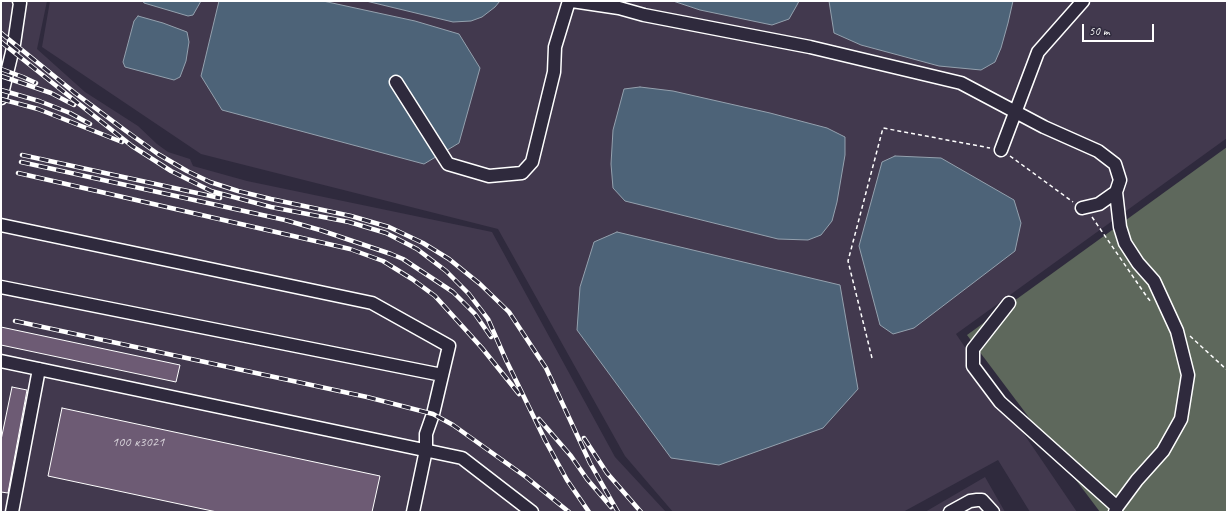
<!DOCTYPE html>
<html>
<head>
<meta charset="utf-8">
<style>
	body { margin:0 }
	#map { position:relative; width:1228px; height:513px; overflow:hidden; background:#2f2a3d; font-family:Caveat,sans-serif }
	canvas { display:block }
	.frame { position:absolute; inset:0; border:2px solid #fff; pointer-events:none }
	.scale { position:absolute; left:1082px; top:24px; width:72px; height:18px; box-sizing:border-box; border:2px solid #fff; border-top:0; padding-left:5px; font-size:12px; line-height:14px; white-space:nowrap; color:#fff; -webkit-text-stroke:3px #2f2a3d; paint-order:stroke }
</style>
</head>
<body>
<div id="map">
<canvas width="1228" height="513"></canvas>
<div class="frame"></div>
<div class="scale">50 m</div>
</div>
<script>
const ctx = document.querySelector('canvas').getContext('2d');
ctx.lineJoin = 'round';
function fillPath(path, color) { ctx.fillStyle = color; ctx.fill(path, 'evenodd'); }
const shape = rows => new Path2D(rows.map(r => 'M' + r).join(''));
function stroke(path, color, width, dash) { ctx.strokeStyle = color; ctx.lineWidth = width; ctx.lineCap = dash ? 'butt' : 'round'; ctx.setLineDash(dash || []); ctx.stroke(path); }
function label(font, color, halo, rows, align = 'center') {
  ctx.font = font + ' Caveat,sans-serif'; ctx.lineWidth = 3.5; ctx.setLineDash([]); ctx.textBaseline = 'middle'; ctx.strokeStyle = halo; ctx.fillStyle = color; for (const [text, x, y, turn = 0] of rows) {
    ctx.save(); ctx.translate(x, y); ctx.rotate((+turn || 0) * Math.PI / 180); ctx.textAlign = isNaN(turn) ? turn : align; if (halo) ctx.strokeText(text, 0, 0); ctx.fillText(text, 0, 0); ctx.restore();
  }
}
fillPath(shape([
	[1,1,47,1,37,49,85,92,138,126,157,144,168,152,190,159,193,166,247,181,492,232,615,457,666,512,1,512],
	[50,1,1227,1,1227,138,956,334,1077,512,1030,512,998,460,903,512,673,512,625,456,498,229,201,154,42,47],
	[985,477,1005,512,925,512]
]), '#42394e');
fillPath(shape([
	[1227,147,1227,512,1100,512,967,335]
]), '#5e685c');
const water = shape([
	[143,1,201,1,193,15,188,16,144,3,143,1],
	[219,1,323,1,415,21,459,34,480,68,459,143,424,164,222,110,201,76,219,1],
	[366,1,500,1,495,7,482,17,471,21,453,22,366,1],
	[673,1,799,1,797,5,789,19,772,25,700,10,673,1],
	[829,1,1013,1,1008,23,1001,48,995,62,981,70,939,66,861,45,834,33,829,1],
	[138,16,163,23,187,32,189,42,186,61,180,77,174,80,125,67,123,62,134,21,138,16],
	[640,87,673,91,770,113,827,128,845,137,845,155,837,202,832,221,821,235,808,240,778,239,625,201,613,188,611,164,613,130,624,89,640,87],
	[895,156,941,158,1014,200,1021,223,1015,251,914,328,893,334,880,325,859,246,882,162,895,156],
	[617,232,840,285,858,389,823,428,719,465,671,458,577,330,580,287,594,242,617,232]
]);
fillPath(water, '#4d6378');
stroke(water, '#94a1ae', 1);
const building = shape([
	[1,327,180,365,176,382,1,345,1,327],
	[12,387,27,390,8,493,1,492,1,440,12,387],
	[62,408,380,476,372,512,217,512,48,476,62,408]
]);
fillPath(building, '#6d5b74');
stroke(building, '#fff', 1);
const minor = shape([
	[572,1,619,8,644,15,810,47,961,83,1044,127,1098,151,1115,164,1120,180,1116,192,1099,204,1082,208],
	[396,82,448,164,489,176,522,173,532,162,554,72,555,47,569,1],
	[1,98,14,44,20,3,19,1],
	[1001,150,1038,52,1083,1],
	[1116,192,1120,227,1125,243,1138,263,1154,281,1177,331,1188,375,1181,419,1163,451,1137,480,1117,507],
	[1,225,372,303,449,346,433,414,426,434,426,450,413,512],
	[1,287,442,375],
	[1009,303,973,349,973,366,1000,402,1117,507,1115,512],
	[1,361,462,458,532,512],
	[12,512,39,369],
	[950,512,970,501,977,500,982,500,993,512]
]);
stroke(minor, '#fff', 15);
stroke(shape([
	[1010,156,1073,202],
	[1092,217,1147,297,1151,302],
	[1190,336,1227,370],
	[872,358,848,261,883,128,990,148]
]), '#fff', 1.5, [4, 3]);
stroke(minor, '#2f2a3d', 12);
const rail = shape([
	[1,33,75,93,126,131,158,154,187,171,210,182,238,191,271,199,351,216,389,227,423,243,449,259,480,284,509,312,536,353,546,368,590,463,618,512],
	[1,42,132,146,171,171,211,191,271,207,349,222,386,233,417,249,446,271,469,294,488,319,506,360,545,440,567,480,589,512],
	[1,69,23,77,36,83],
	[1,76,51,93,74,105],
	[1,90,39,101,70,113,90,124],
	[1,99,38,109,122,142],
	[22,155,220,198],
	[21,162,285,220,320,230,391,254,403,259,453,292,475,314,491,337],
	[18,173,350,249,383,261,412,279,435,296,482,348,519,394],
	[15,321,367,397,433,414,453,425,526,477,569,512],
	[539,419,571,456,587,479,611,507],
	[584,438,607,473,641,512]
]);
stroke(rail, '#fff', 4.5);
stroke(rail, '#2f2a3d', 3, [9]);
label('14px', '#dad6dc', null, [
	["100 к3021",138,442]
]);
</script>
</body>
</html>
